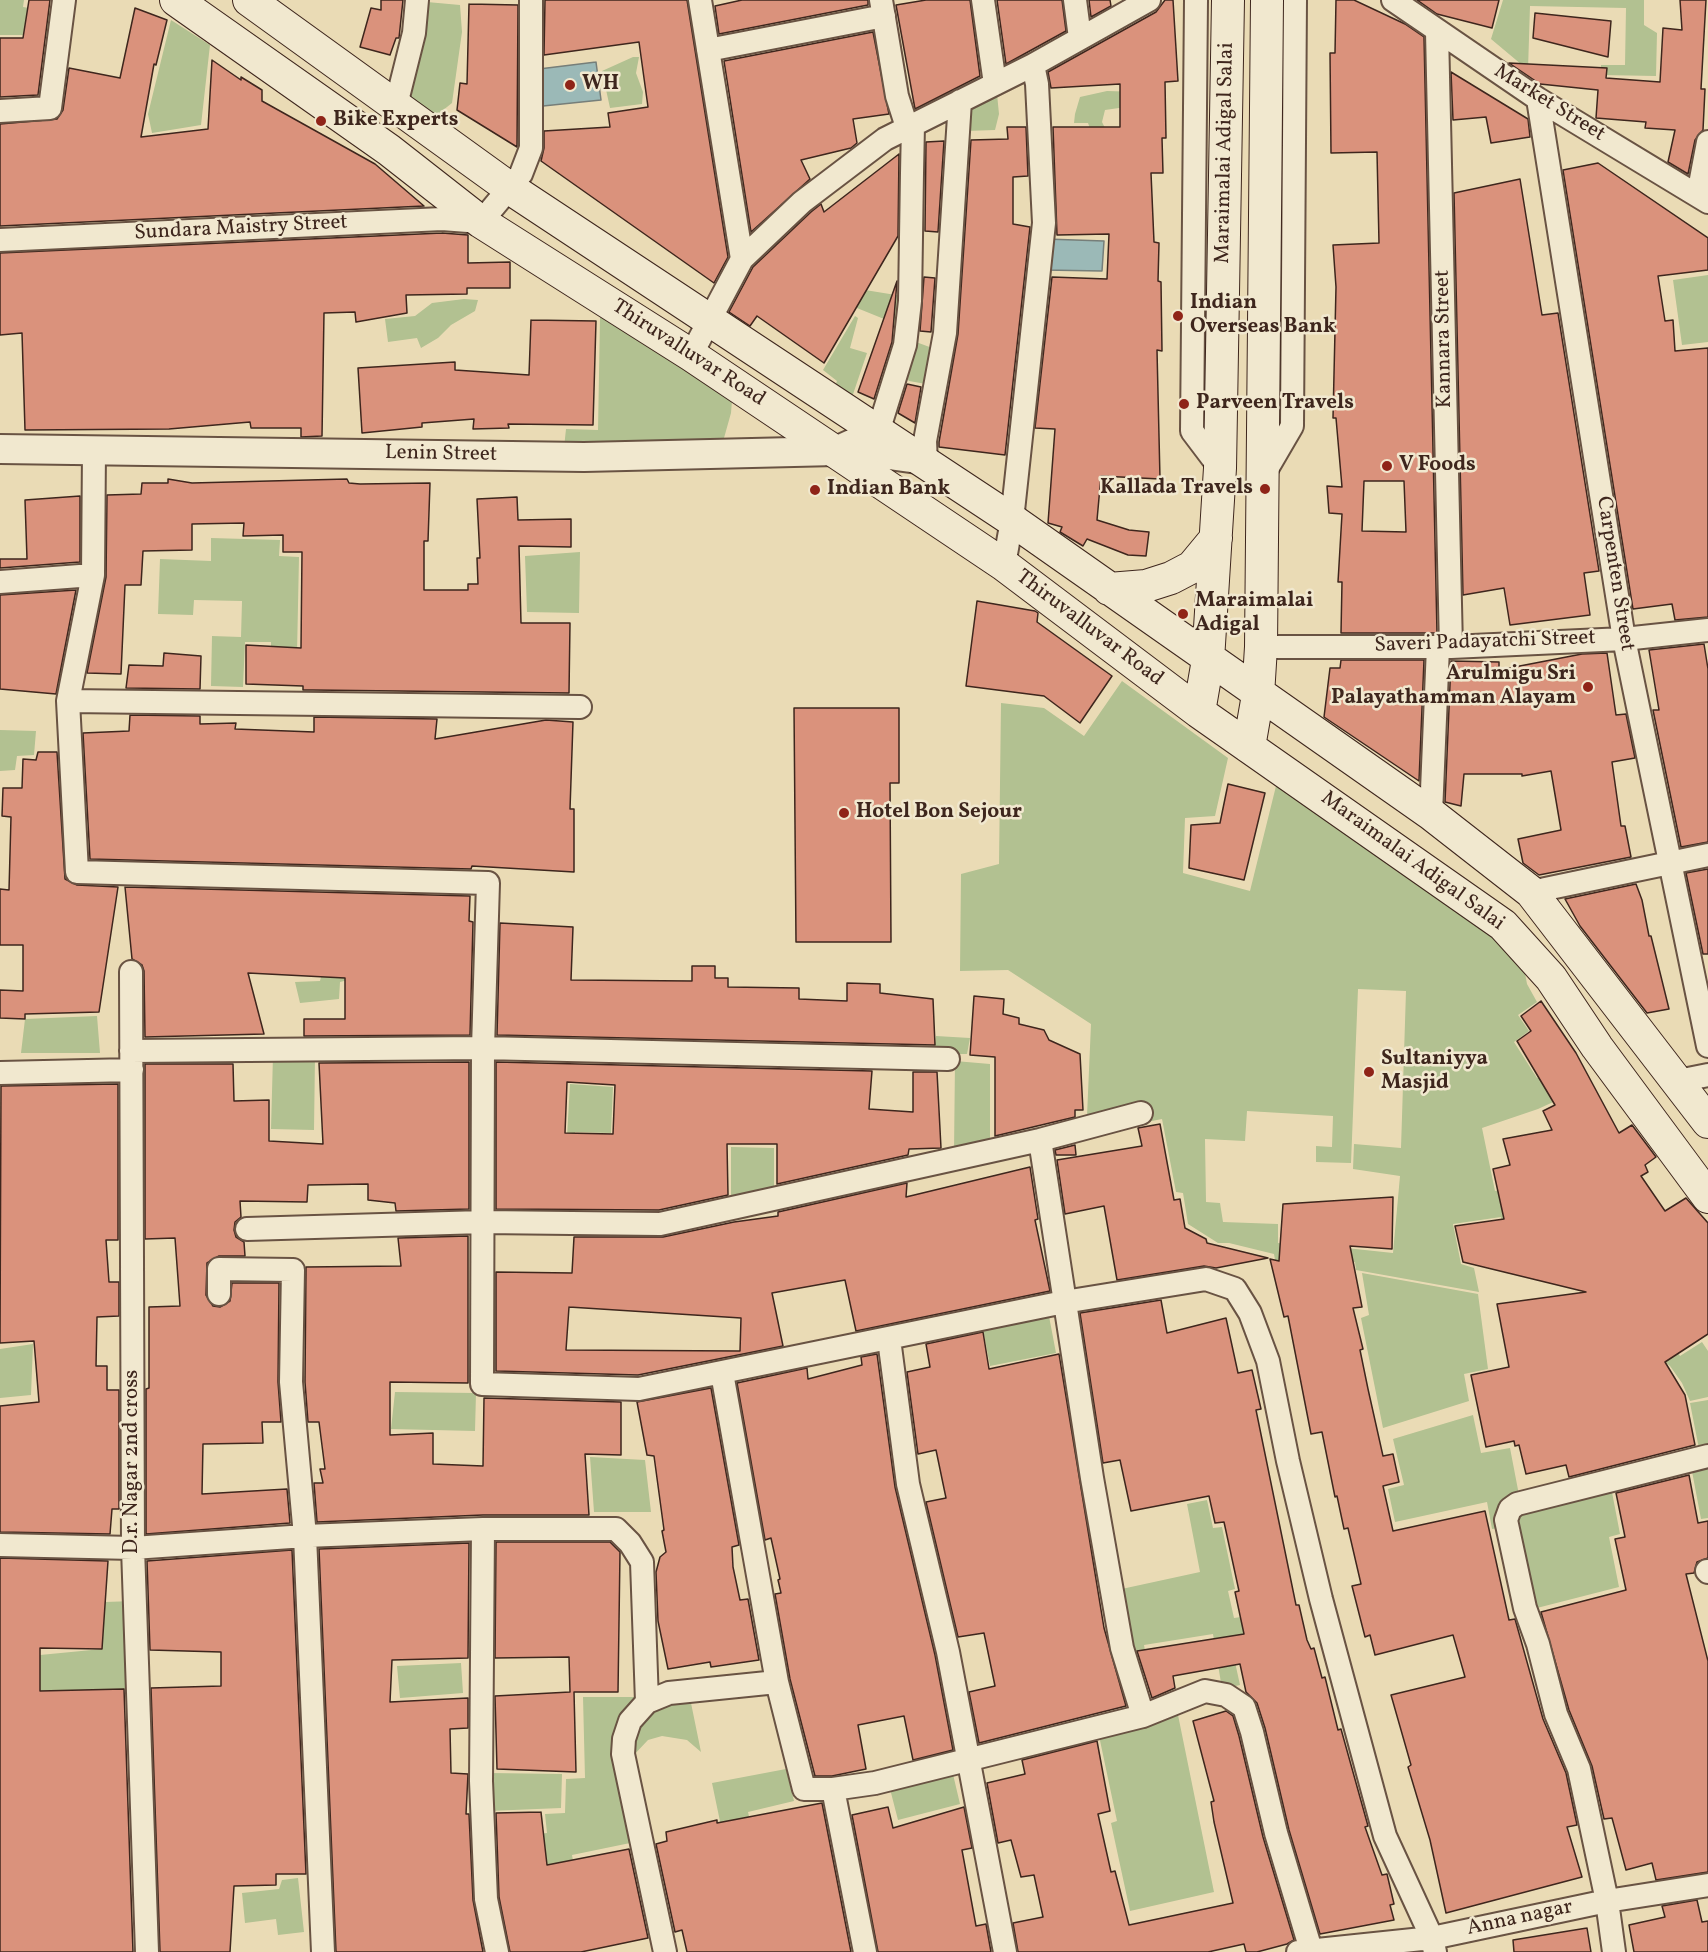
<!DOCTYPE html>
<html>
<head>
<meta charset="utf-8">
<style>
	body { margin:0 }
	canvas { display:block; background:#eadbb5 }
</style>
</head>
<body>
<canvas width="1708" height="1952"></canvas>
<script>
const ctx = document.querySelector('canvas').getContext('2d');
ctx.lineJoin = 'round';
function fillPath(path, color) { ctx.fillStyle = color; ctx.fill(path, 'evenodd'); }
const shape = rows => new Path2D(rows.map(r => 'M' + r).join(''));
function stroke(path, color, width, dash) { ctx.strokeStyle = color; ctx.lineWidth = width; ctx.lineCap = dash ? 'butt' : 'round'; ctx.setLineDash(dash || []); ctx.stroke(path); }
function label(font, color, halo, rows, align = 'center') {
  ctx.font = font + ' Vollkorn,serif'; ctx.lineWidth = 5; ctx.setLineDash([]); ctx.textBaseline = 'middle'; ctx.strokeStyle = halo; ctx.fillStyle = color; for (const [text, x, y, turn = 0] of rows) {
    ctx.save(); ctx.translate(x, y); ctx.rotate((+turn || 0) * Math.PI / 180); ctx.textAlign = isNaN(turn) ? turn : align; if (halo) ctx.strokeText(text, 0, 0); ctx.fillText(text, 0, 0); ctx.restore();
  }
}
fillPath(shape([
	[0,0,24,0,23,7,55,12,51,35,0,35],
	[1503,0,1644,0,1644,25,1657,33,1656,76,1601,75,1601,65,1625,65,1626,8,1530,6,1528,70,1491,39],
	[427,2,460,5,462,32,452,103,432,119,407,105,424,44],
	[171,20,210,45,201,125,152,133,148,114],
	[633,57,639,57,636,73,643,92,642,104,610,108,602,71],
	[1107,91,1141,92,1133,106,1105,110,1102,122,1106,130,1094,139,1088,123,1074,123,1075,114,1080,97],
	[997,94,999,114,995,130,966,131,967,102],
	[1708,275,1708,342,1682,345,1673,280],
	[865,290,902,296,896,330,889,321,852,306],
	[464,299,478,300,475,311,451,325,438,338,421,348,417,338,388,342,385,319,415,316,432,303],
	[605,311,733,388,731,413,724,438,704,454,563,457,566,429,598,430,600,318],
	[855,316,858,318,850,348,867,353,848,409,832,395,837,381,823,370],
	[916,342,935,349,926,384,909,381,905,376],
	[211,538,280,540,279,556,299,557,297,654,271,653,271,642,245,642,243,687,211,686,212,636,241,637,242,601,194,600,193,615,158,614,160,559,211,561],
	[580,552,579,613,527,612,525,556],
	[1122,681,1228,758,1215,816,1185,818,1183,873,1250,891,1277,782,1490,931,1524,968,1527,984,1537,1002,1518,1015,1529,1031,1514,1042,1537,1078,1573,1054,1575,1092,1538,1109,1482,1128,1495,1191,1516,1187,1518,1196,1502,1222,1501,1217,1453,1224,1461,1264,1474,1268,1479,1292,1356,1270,1355,1262,1322,1269,1318,1245,1393,1253,1400,1176,1353,1169,1354,1144,1401,1148,1406,991,1358,989,1351,1163,1316,1162,1316,1146,1332,1147,1333,1116,1247,1111,1245,1141,1205,1139,1206,1202,1220,1203,1223,1222,1278,1224,1278,1243,1316,1247,1277,1271,1274,1254,1229,1243,1218,1243,1188,1224,1183,1193,1176,1192,1162,1119,1147,1122,1144,1102,1087,1116,1091,1024,1008,970,960,971,961,874,999,864,1001,703,1044,708,1084,736],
	[0,730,36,731,34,755,17,756,15,770,0,771],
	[323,969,352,979,340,982,339,999,300,1003,295,982,320,981],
	[97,1016,100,1053,21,1053,25,1019],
	[936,1036,970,1038,967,1054,934,1054],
	[273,1055,315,1056,314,1130,271,1129],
	[955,1061,990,1064,990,1144,954,1152],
	[570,1084,613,1087,611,1133,575,1132,574,1162,492,1147,493,1114,505,1121,567,1136],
	[731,1147,774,1148,774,1191,731,1201],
	[1362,1273,1478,1294,1488,1369,1464,1374,1469,1401,1383,1428,1361,1318,1369,1315],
	[1048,1311,1056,1353,990,1366,982,1324],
	[1659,1323,1680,1356,1702,1342,1708,1351,1708,1397,1690,1401,1682,1383,1670,1366,1637,1339],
	[33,1344,31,1395,0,1398,0,1349],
	[395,1392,476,1393,475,1431,391,1429],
	[1708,1400,1708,1452,1700,1454,1690,1403],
	[1473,1415,1481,1453,1510,1448,1519,1495,1498,1528,1492,1529,1487,1502,1395,1522,1388,1489,1404,1485,1393,1439],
	[590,1457,645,1460,651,1512,594,1512],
	[1708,1462,1708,1518,1701,1519,1691,1466],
	[1611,1487,1620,1534,1609,1537,1619,1587,1533,1609,1514,1519,1519,1512],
	[1207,1500,1213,1528,1222,1527,1235,1589,1228,1591,1234,1618,1241,1617,1248,1649,1233,1653,1240,1685,1222,1689,1213,1634,1144,1645,1149,1672,1137,1674,1117,1590,1200,1572,1187,1504],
	[134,1601,131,1689,40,1691,40,1655,102,1649,105,1602],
	[461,1663,463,1693,400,1698,397,1666],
	[583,1697,634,1697,635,1842,572,1855,580,1900,555,1905,538,1834,547,1833,545,1814,565,1813,566,1779,585,1778],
	[670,1700,691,1703,701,1752,687,1740,662,1736,648,1740,632,1757,637,1728,650,1708],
	[1178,1715,1214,1892,1130,1911,1111,1823,1117,1821,1098,1731],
	[786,1769,794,1801,748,1812,757,1851,727,1855,712,1783],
	[952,1770,960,1804,898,1820,889,1785],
	[489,1773,562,1774,561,1808,489,1811],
	[298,1878,304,1932,278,1935,276,1919,245,1923,242,1893,279,1889,282,1880]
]), '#b2c191');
const water = shape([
	[596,62,601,100,543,106,539,69,596,62],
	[1046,239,1104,241,1102,271,1044,270,1046,239]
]);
fillPath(water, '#9bb9b7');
stroke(water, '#767e79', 1.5);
const building = shape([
	[29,0,50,0,38,95,0,97,0,38,23,38,29,0],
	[381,0,403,0,399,38,396,38,390,55,360,47,371,8,381,10,381,0],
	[545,0,687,0,728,257,714,283,541,161,544,148,544,131,610,127,608,113,648,107,639,42,544,55,545,0],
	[742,0,868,0,868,5,719,34,715,6,742,0],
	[926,0,970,0,980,76,915,109,896,5,926,0],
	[997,0,1062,0,1066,31,1006,64,997,0],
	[1089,0,1110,0,1111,6,1091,17,1089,0],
	[1165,0,1173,0,1178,81,1165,82,1166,138,1162,138,1163,173,1151,173,1154,242,1159,243,1158,281,1161,282,1162,351,1157,350,1160,479,1101,476,1097,520,1129,530,1149,532,1146,556,1128,555,1087,539,1083,546,1060,532,1062,527,1048,523,1055,429,1035,428,1052,277,1107,279,1109,234,1057,235,1053,127,1120,127,1120,84,1051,88,1048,72,1156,12,1165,0],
	[1336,0,1354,0,1405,24,1424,37,1437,633,1341,633,1342,582,1338,582,1342,514,1329,513,1327,486,1342,487,1336,418,1333,418,1336,287,1333,245,1379,243,1377,152,1331,153,1330,53,1335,53,1336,0],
	[1364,481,1404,481,1406,532,1362,531,1364,481],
	[1417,0,1499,0,1492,28,1437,14,1417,0],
	[1680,0,1706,0,1701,89,1705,89,1703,130,1695,140,1688,174,1668,162,1675,130,1645,128,1646,122,1596,118,1598,90,1540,84,1509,63,1607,68,1606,78,1660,82,1663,28,1682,30,1680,0],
	[469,4,518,5,517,147,457,110,460,83,467,84,469,4],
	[135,8,167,20,156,65,154,64,141,137,208,129,212,60,241,80,241,77,262,90,262,101,375,164,424,206,0,226,0,124,57,119,63,110,69,68,120,78,135,8],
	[1535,13,1611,21,1608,57,1533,38,1535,13],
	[873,32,889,114,853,119,857,143,851,148,801,160,810,179,751,232,724,61,873,32],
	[1451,72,1528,119,1530,137,1491,143,1486,117,1453,120,1451,72],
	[1007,127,1026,127,1028,176,1013,177,1013,224,1030,227,1005,455,939,447,939,442,958,334,971,140,1008,139,1007,127],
	[944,141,938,232,925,231,926,142,944,141],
	[899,154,898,236,824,363,757,316,750,326,729,312,753,267,811,212,821,204,824,212,899,154],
	[1598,163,1708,238,1708,270,1658,276,1665,321,1673,320,1675,351,1708,348,1708,617,1675,620,1672,604,1633,609,1563,170,1598,163],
	[1520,179,1542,315,1558,313,1599,571,1584,573,1590,615,1510,625,1504,588,1463,595,1454,193,1520,179],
	[442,233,468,235,468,263,510,262,510,288,467,288,467,294,406,295,407,313,356,322,355,312,324,313,322,436,301,437,301,428,251,428,250,422,169,429,25,430,22,333,0,335,0,253,442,233],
	[924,277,935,278,931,332,920,331,924,277],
	[897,281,892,342,874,399,858,392,897,281],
	[531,320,596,321,593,425,508,424,509,428,473,429,474,419,422,423,422,427,362,433,358,368,455,362,455,370,529,375,531,320],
	[907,384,921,387,915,423,898,413,907,384],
	[168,479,192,483,347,479,349,483,360,484,430,483,428,541,424,541,424,590,468,590,468,584,478,584,477,558,480,558,477,499,517,497,518,520,571,519,571,547,519,546,521,623,570,623,569,693,313,690,303,690,303,686,246,684,246,645,301,648,302,552,283,552,283,535,243,536,244,523,192,524,192,550,143,551,141,585,125,585,121,674,87,673,106,577,107,495,141,494,142,483,168,483,168,479],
	[80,496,80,562,0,568,0,559,27,559,25,500,80,496],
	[76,590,56,694,0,689,0,595,76,590],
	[977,601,1035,611,1038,613,1037,622,1112,676,1080,723,1044,696,966,686,977,601],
	[1704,644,1708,669,1708,842,1681,847,1653,710,1659,710,1649,650,1704,644],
	[164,653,201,656,200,689,126,688,129,665,163,666,164,653],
	[1607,653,1616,715,1626,714,1635,758,1612,762,1621,826,1625,826,1631,857,1539,875,1523,863,1518,839,1561,830,1551,771,1522,776,1522,774,1464,774,1461,806,1445,802,1451,661,1499,662,1499,670,1582,654,1607,653],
	[1341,660,1424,660,1419,781,1324,717,1330,668,1340,668,1341,660],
	[794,708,899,708,899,783,890,783,891,942,796,942,794,708],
	[130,715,200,716,200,724,236,723,235,729,314,732,314,717,437,719,435,739,546,720,573,722,570,809,574,809,574,872,472,866,471,869,90,859,83,733,129,731,130,715],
	[38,752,57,752,65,879,77,885,118,887,99,1012,25,1014,25,1019,0,1018,0,990,23,991,23,945,0,945,0,889,9,890,11,817,2,816,3,788,22,788,23,759,36,760,38,752],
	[1228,784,1265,793,1244,880,1189,868,1191,825,1220,823,1228,784],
	[1708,869,1708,954,1703,954,1686,873,1708,869],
	[1636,884,1642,900,1649,936,1651,936,1669,1009,1647,1013,1580,926,1565,899,1636,884],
	[125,887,470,896,469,921,473,922,470,1035,304,1036,304,1019,345,1019,345,978,248,973,264,1034,145,1037,144,971,142,965,132,959,125,887],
	[500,923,573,927,571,980,692,981,692,966,715,966,715,978,728,978,728,987,799,988,799,999,847,1001,847,983,880,984,880,993,933,999,935,1045,497,1035,500,923],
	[974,996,1004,999,1003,1014,1019,1018,1019,1024,1044,1030,1049,1040,1080,1054,1083,1110,1075,1110,1075,1117,995,1136,995,1057,970,1055,974,996],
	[1541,1001,1576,1053,1619,1133,1632,1125,1656,1157,1645,1165,1648,1172,1641,1176,1665,1211,1686,1198,1708,1223,1708,1334,1665,1362,1685,1395,1695,1445,1569,1477,1566,1465,1526,1474,1519,1445,1515,1446,1514,1441,1486,1447,1471,1375,1509,1367,1497,1304,1586,1292,1463,1262,1455,1226,1504,1219,1493,1169,1510,1165,1503,1139,1552,1130,1543,1111,1555,1105,1517,1041,1531,1031,1521,1016,1541,1001],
	[469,1062,469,1209,396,1211,395,1203,368,1200,368,1184,308,1185,307,1202,240,1201,241,1217,235,1222,234,1230,236,1237,244,1242,245,1256,219,1256,207,1263,206,1295,213,1306,220,1307,230,1301,232,1283,279,1283,278,1382,281,1422,262,1422,263,1443,203,1444,202,1494,287,1489,290,1523,146,1534,146,1389,149,1388,149,1307,180,1306,175,1238,145,1239,145,1064,233,1064,234,1101,269,1100,269,1141,323,1144,319,1063,469,1062],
	[496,1062,872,1071,869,1109,913,1112,913,1072,937,1072,941,1148,909,1149,908,1155,777,1184,777,1144,727,1144,728,1195,659,1210,496,1209,496,1062],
	[567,1082,615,1085,613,1134,565,1133,567,1082],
	[118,1084,118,1240,106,1240,109,1282,119,1282,119,1316,97,1317,96,1366,107,1366,107,1390,119,1390,119,1509,112,1509,110,1534,0,1532,0,1406,39,1402,34,1341,0,1343,1,1086,118,1084],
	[1160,1124,1174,1200,1180,1199,1185,1228,1206,1239,1207,1243,1268,1258,1216,1268,1204,1266,1117,1280,1104,1206,1065,1214,1057,1160,1142,1146,1138,1128,1160,1124],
	[1075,1145,1076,1155,1056,1155,1055,1150,1075,1145],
	[1030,1167,1038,1219,1035,1220,1050,1291,856,1331,845,1280,772,1293,783,1346,638,1375,496,1371,496,1272,572,1273,574,1237,663,1237,734,1222,778,1216,778,1212,907,1183,906,1197,1030,1167],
	[569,1307,741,1318,740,1351,566,1350,569,1307],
	[1393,1197,1392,1249,1350,1246,1362,1307,1353,1308,1363,1349,1360,1350,1368,1389,1383,1456,1393,1454,1399,1482,1383,1486,1393,1531,1485,1511,1509,1620,1515,1619,1543,1719,1566,1773,1577,1825,1567,1827,1582,1877,1446,1913,1430,1840,1408,1767,1411,1765,1391,1695,1465,1677,1453,1635,1375,1655,1370,1635,1365,1637,1352,1586,1361,1584,1348,1528,1344,1529,1337,1496,1335,1497,1322,1432,1311,1434,1288,1316,1284,1317,1270,1259,1279,1261,1283,1204,1393,1197],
	[468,1236,468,1383,390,1382,390,1435,433,1433,433,1464,483,1466,484,1398,621,1402,621,1455,585,1454,589,1515,483,1515,317,1522,314,1483,323,1483,320,1469,325,1469,319,1422,308,1422,305,1382,306,1267,401,1266,398,1238,468,1236],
	[1161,1300,1167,1333,1226,1318,1238,1373,1252,1370,1261,1409,1256,1410,1296,1605,1299,1605,1307,1640,1311,1649,1314,1648,1322,1678,1325,1677,1338,1730,1341,1729,1368,1826,1365,1827,1382,1875,1387,1874,1394,1904,1390,1905,1394,1920,1320,1934,1289,1830,1265,1728,1257,1703,1246,1692,1240,1664,1173,1676,1175,1688,1152,1698,1137,1651,1244,1634,1235,1592,1239,1591,1224,1522,1215,1523,1209,1496,1131,1511,1120,1460,1103,1463,1080,1313,1161,1300],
	[983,1332,989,1369,1059,1354,1104,1628,1126,1706,979,1743,969,1692,995,1686,984,1633,958,1637,926,1502,946,1498,936,1450,918,1454,907,1372,930,1367,926,1344,983,1332],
	[877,1354,895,1487,935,1655,953,1750,913,1760,904,1716,858,1725,866,1769,832,1776,815,1776,790,1679,775,1594,781,1593,778,1580,780,1579,771,1538,765,1540,737,1383,807,1368,808,1379,862,1365,861,1357,877,1354],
	[711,1388,739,1545,732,1547,733,1567,740,1600,748,1599,759,1660,711,1667,710,1662,668,1669,658,1621,656,1572,660,1557,666,1552,662,1531,664,1530,654,1456,647,1455,637,1402,711,1388],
	[1689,1475,1698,1523,1708,1521,1708,1558,1697,1562,1694,1573,1686,1574,1708,1661,1708,1872,1656,1880,1652,1863,1626,1870,1612,1818,1604,1819,1592,1766,1569,1710,1541,1612,1626,1590,1615,1539,1625,1537,1616,1493,1689,1475],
	[496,1542,610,1542,620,1552,618,1692,574,1692,576,1772,497,1769,495,1696,570,1692,569,1657,495,1658,496,1542],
	[469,1543,468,1658,392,1660,390,1702,468,1698,468,1728,450,1729,451,1773,468,1774,466,1814,469,1814,473,1900,483,1952,336,1952,319,1549,469,1543],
	[292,1550,306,1874,276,1874,276,1885,234,1886,230,1952,160,1952,151,1688,221,1686,221,1652,150,1650,147,1561,292,1550],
	[0,1558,108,1561,102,1649,40,1648,40,1691,124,1689,133,1952,0,1952,0,1558],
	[1226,1711,1233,1716,1239,1736,1263,1837,1294,1940,1287,1944,1257,1952,1246,1952,1244,1944,1208,1952,1018,1952,1013,1923,1043,1917,1034,1875,1021,1877,1011,1840,998,1843,987,1783,1025,1774,1022,1760,1097,1741,1110,1811,1098,1814,1111,1872,1115,1871,1129,1925,1233,1903,1214,1822,1211,1802,1214,1801,1193,1721,1226,1711],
	[822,1803,851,1952,687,1952,682,1930,675,1932,656,1844,667,1841,666,1832,717,1820,717,1823,822,1803],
	[888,1807,893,1828,964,1807,972,1848,962,1850,976,1926,986,1924,991,1952,878,1952,852,1815,888,1807],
	[541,1812,547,1865,629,1849,648,1938,581,1952,510,1952,499,1897,496,1813,541,1812],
	[1697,1900,1702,1922,1708,1921,1708,1952,1634,1952,1629,1925,1665,1917,1662,1906,1697,1900],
	[1587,1928,1591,1952,1514,1952,1513,1940,1587,1928]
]);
fillPath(building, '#da927c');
stroke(building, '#3e261d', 1.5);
const minor = shape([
	[700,0,742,259],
	[983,0,995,84],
	[1075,0,1080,38],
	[1196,0,1192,431,1220,468],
	[1393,0,1538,99,1708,202],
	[1437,32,1451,647],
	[708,50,884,16],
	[1538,99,1624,639,1708,1046],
	[396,105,414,33,417,0],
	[0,111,50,108,64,0],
	[1698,195,1708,142],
	[0,240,442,219,481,222,521,174,531,148,531,0],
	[691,355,742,259,802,202,885,139,1033,65,1149,0],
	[878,432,905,345,910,301,912,173,913,125,905,121,897,96,881,0],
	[94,450,93,575,68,701,77,872,488,883,483,1048,482,1384,639,1389,1064,1302,1206,1279,1235,1289,1250,1313,1268,1361,1288,1461,1321,1599,1385,1836,1432,1938,1435,1952],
	[840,451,926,463,925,441,945,333,960,101],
	[1264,474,1292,426,1295,0],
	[1004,565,1012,520,1044,223,1037,84,1033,65],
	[0,582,93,575],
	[1261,647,1451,647,1624,639,1708,630],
	[68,701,580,707],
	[1431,814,1438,647],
	[1531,892,1708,855],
	[131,972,133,1548,147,1952],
	[131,1051,483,1048,948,1059],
	[0,1073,132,1070],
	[1678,1081,1708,1075],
	[1040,1140,1092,1478,1122,1648,1143,1716],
	[247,1229,483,1222,660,1224,1040,1140,1141,1113],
	[219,1294,219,1269,293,1270,291,1382,305,1536,323,1952],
	[889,1339,908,1484,948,1652,1005,1952],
	[722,1373,777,1682,804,1789,833,1789,865,1952],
	[483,1529,481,1781,486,1899,497,1952],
	[0,1545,133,1548,305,1536,483,1529,616,1529,630,1543,642,1562,647,1702],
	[1707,1571,1708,1572],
	[833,1789,875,1783,1143,1716,1205,1691,1226,1695,1244,1707,1252,1732,1276,1833,1311,1950],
	[665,1952,623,1754,624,1739,630,1721,647,1702,669,1693,777,1682],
	[1298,1952,1432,1938,1607,1901,1708,1885],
	[1614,1952,1607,1901,1579,1769,1556,1714,1538,1644,1525,1608,1506,1520,1510,1509,1517,1504,1708,1456]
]);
const tertiary = shape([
	[0,449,584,457,836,451,878,432]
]);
const secondary = shape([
	[176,0,389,150,481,222,691,355,1004,565,1199,712],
	[249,0,508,187,1012,520,1431,814,1531,892,1708,1122],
	[1228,0,1220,468,1208,660,1199,712,1503,925,1551,978,1597,1047,1708,1197],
	[1109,589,1146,586,1171,578,1192,567,1216,538],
	[1249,747,1258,695,1261,647,1267,0]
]);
stroke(minor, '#695343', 26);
stroke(tertiary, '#695343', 32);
stroke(secondary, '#3e261d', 34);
stroke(minor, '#f1e8cf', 22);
stroke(tertiary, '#f1e8cf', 28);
stroke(secondary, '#f1e8cf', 32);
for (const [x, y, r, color] of [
	[570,85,6,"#8f2418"],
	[321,121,6,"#8f2418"],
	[1178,316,6,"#8f2418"],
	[1184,404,6,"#8f2418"],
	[1387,466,6,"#8f2418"],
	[1265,489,6,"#8f2418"],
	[815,490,6,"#8f2418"],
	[1183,614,6,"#8f2418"],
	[1588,687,6,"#8f2418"],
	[844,813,6,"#8f2418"],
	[1369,1072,6,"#8f2418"]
]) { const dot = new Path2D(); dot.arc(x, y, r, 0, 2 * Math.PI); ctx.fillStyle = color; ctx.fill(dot); stroke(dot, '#f1e8cf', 2); }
label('bold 21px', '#3e261d', '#f1e8cf', [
	["WH",582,85],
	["Bike Experts",333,121],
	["Indian",1190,304],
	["Overseas Bank",1190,328],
	["Parveen Travels",1196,404],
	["V Foods",1399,466],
	["Kallada Travels",1253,489,"right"],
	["Indian Bank",827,490],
	["Maraimalai",1195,602],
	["Adigal",1195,626],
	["Arulmigu Sri",1576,675,"right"],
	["Palayathamman Alayam",1576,699,"right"],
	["Hotel Bon Sejour",856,813],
	["Sultaniyya",1381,1060],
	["Masjid",1381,1084]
], 'left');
label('21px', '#3e261d', '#f1e8cf', [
	["Market Street",1549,104,32],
	["Maraimalai Adigal Salai",1226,153,-89],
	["Sundara Maistry Street",241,229,-3],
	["Kannara Street",1445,339,-91],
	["Thiruvalluvar Road",688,354,33],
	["Lenin Street",441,455,1],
	["Carpenten Street",1614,574,81],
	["Thiruvalluvar Road",1089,629,37],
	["Saveri Padayatchi Street",1485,643,-2],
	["Maraimalai Adigal Salai",1412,862,36],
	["D.r. Nagar 2nd cross",133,1462,-90],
	["Anna nagar",1520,1919,-12]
]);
</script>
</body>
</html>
